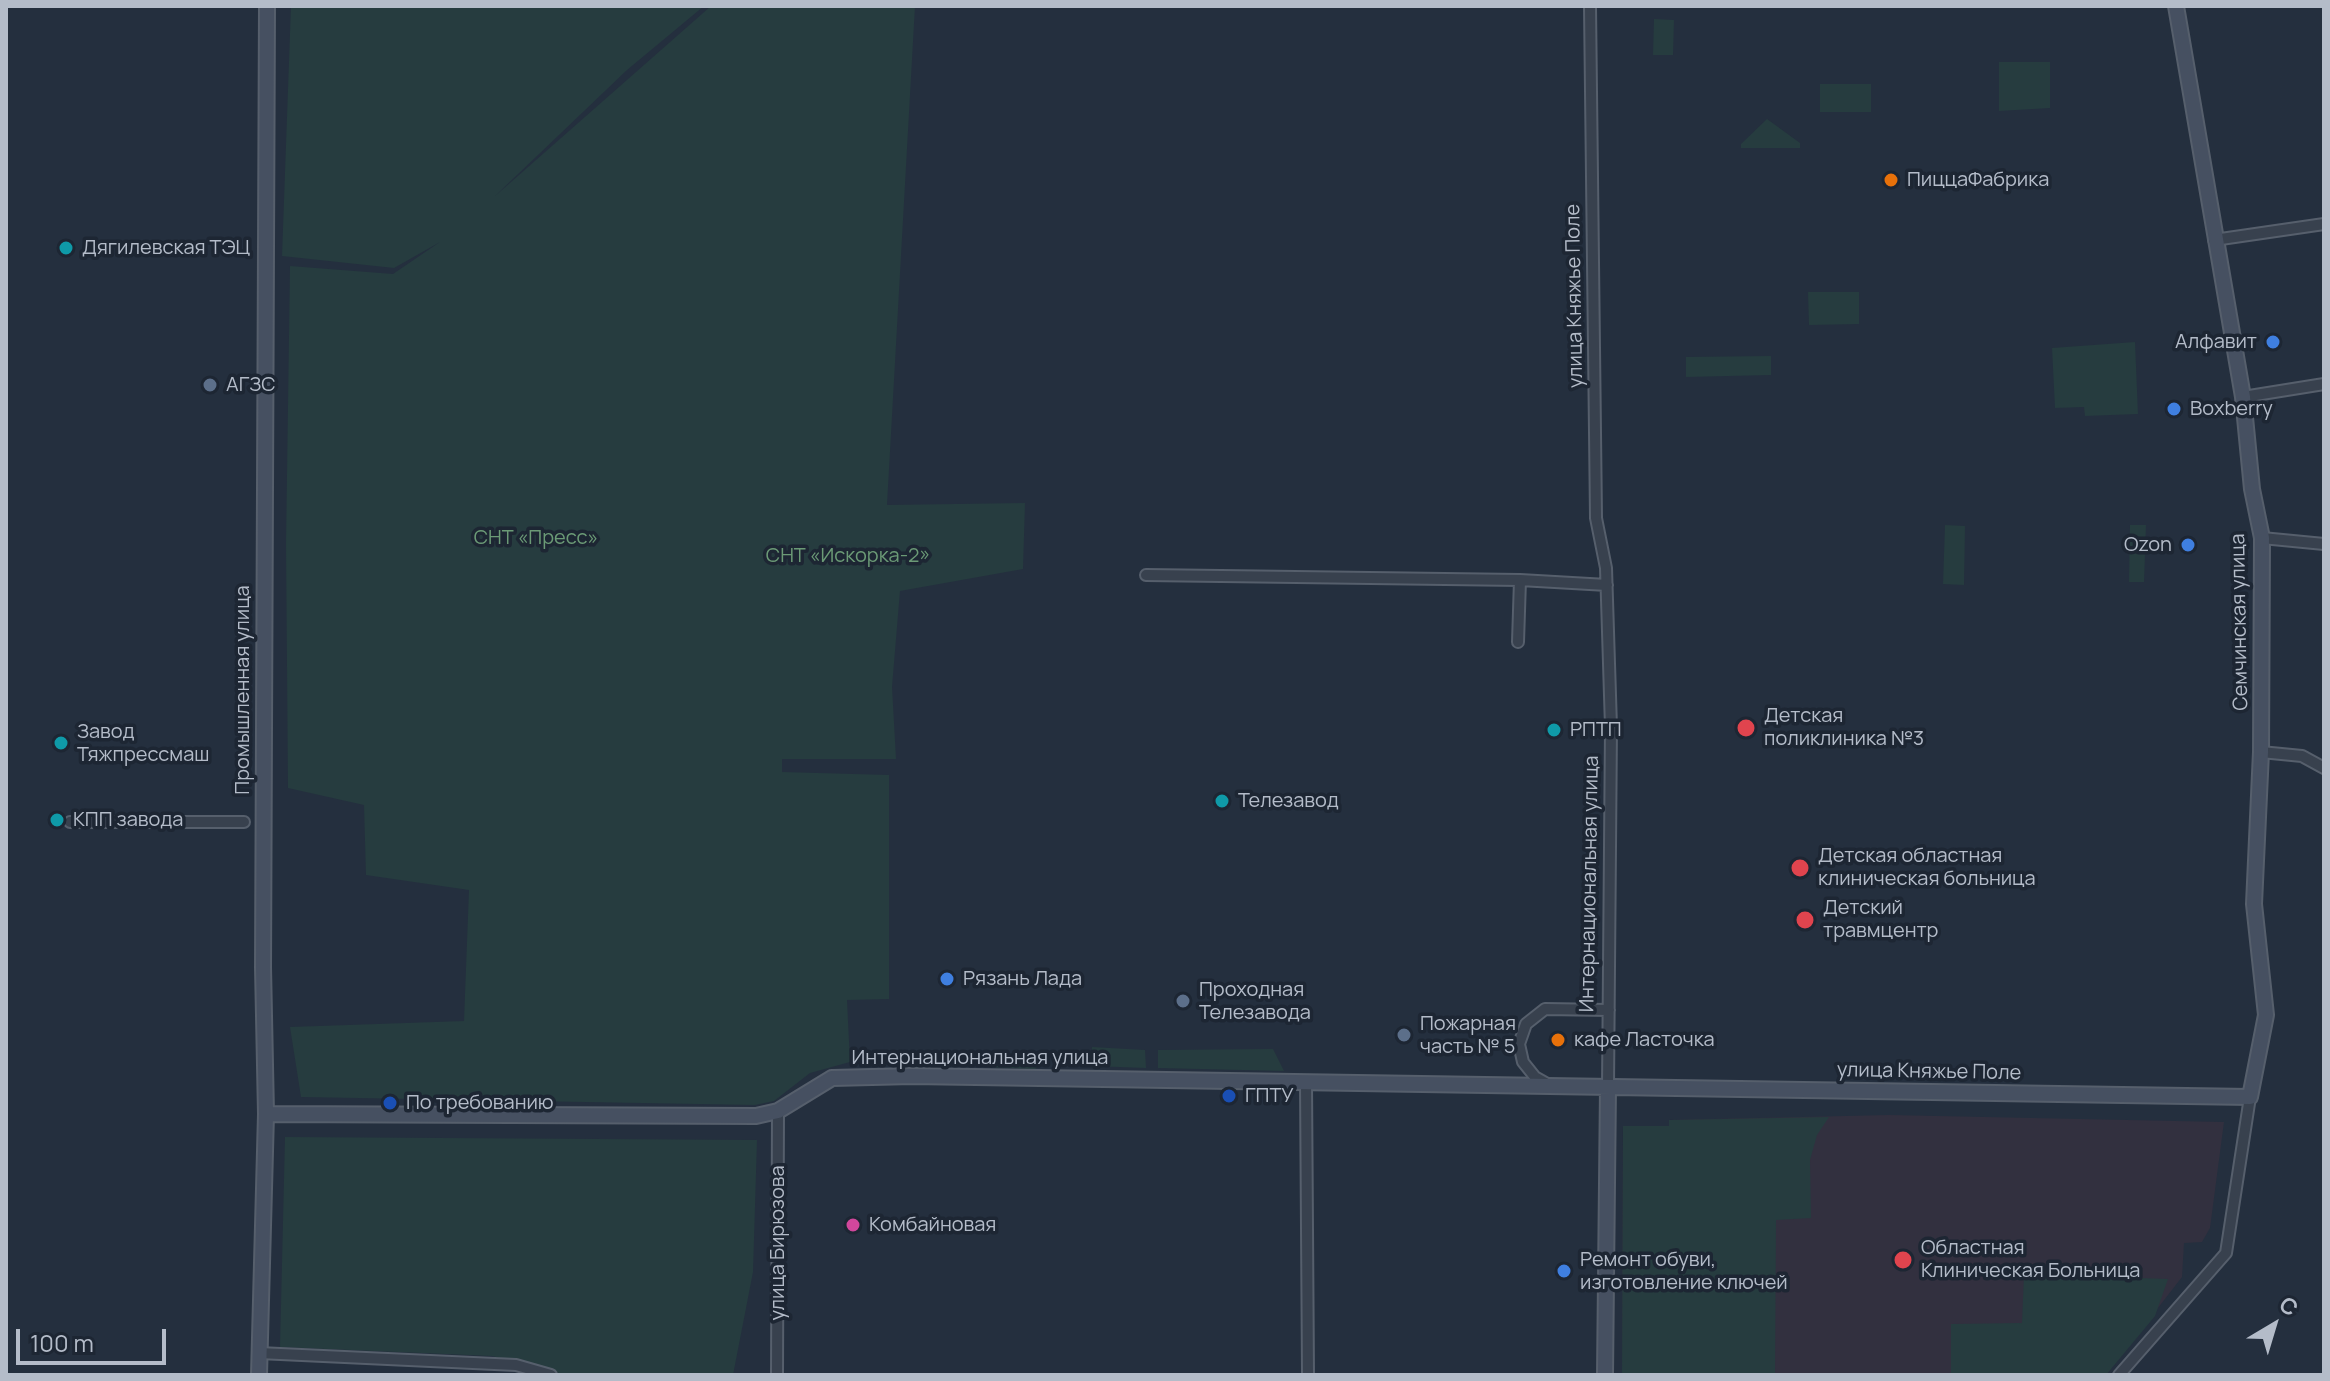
<!DOCTYPE html>
<html>
<head>
<meta charset="utf-8">
<style>
	body { margin:0 }
	#map { position:relative; width:2330px; height:1381px; overflow:hidden; background:#242f3e; font-family:Manrope,sans-serif }
	canvas { display:block }
	.frame { position:absolute; inset:0; border:8px solid #b4bcc9; pointer-events:none }
	.north { position:absolute; left:2234px; top:1285px; width:80px; height:80px; -webkit-text-stroke:6px #1d2633; paint-order:stroke; rotate:38deg; font-size:22px; font-weight:700; line-height:32px; text-align:center; color:#b4bcc9 }
	.north::after { content:''; display:block; margin:auto; width:28px; height:36px; background:#b4bcc9; clip-path:polygon(50% 0,100% 100%,50% 72%,0 100%) }
	.scale { position:absolute; left:16px; top:1329px; width:150px; height:36px; box-sizing:border-box; border:4px solid #b4bcc9; border-top:0; padding-left:10px; font-size:24px; line-height:28px; white-space:nowrap; color:#b4bcc9; -webkit-text-stroke:6px #1d2633; paint-order:stroke }
</style>
</head>
<body>
<div id="map">
<canvas width="2330" height="1381"></canvas>
<div class="frame"></div>
<div class="north">С</div>
<div class="scale">100 m</div>
</div>
<script>
const ctx = document.querySelector('canvas').getContext('2d');
ctx.lineJoin = 'round';
function fillPath(path, color) { ctx.fillStyle = color; ctx.fill(path, 'evenodd'); }
const shape = rows => new Path2D(rows.map(r => 'M' + r).join(''));
function stroke(path, color, width, dash) { ctx.strokeStyle = color; ctx.lineWidth = width; ctx.lineCap = dash ? 'butt' : 'round'; ctx.setLineDash(dash || []); ctx.stroke(path); }
function label(font, color, halo, rows, align = 'center') {
  ctx.font = font + ' Manrope,sans-serif'; ctx.lineWidth = 7; ctx.setLineDash([]); ctx.textBaseline = 'middle'; ctx.strokeStyle = halo; ctx.fillStyle = color; for (const [text, x, y, turn = 0] of rows) {
    ctx.save(); ctx.translate(x, y); ctx.rotate((+turn || 0) * Math.PI / 180); ctx.textAlign = isNaN(turn) ? turn : align; if (halo) ctx.strokeText(text, 0, 0); ctx.fillText(text, 0, 0); ctx.restore();
  }
}
fillPath(shape([
	[1889,1115,2224,1122,2210,1228,2202,1242,2184,1243,2182,1277,2106,1375,1622,1375,1623,1126,1669,1126,1669,1120]
]), '#32303f');
fillPath(shape([
	[291,6,704,6,627,70,494,197,711,6,915,6,887,505,1025,503,1023,569,900,591,892,687,896,759,782,759,782,772,889,775,889,999,847,1000,850,1062,810,1073,774,1101,755,1105,301,1097,290,1027,464,1021,469,890,366,875,364,805,288,788,286,544,290,266,393,274,440,242,394,268,282,256],
	[1654,19,1674,20,1673,55,1653,55],
	[1999,62,2050,62,2050,108,1999,111],
	[1820,84,1871,84,1871,112,1820,112],
	[1767,119,1800,143,1800,148,1741,148,1741,144],
	[1808,292,1859,292,1859,324,1809,325],
	[2135,342,2138,414,2085,416,2084,407,2055,408,2052,348],
	[1771,356,1771,375,1686,377,1686,357],
	[1945,525,1965,526,1964,585,1943,584],
	[2130,525,2146,525,2144,582,2129,582],
	[1092,1047,1145,1050,1146,1068,1091,1066],
	[1273,1049,1284,1071,1158,1068,1158,1050],
	[982,1055,1040,1058,1042,1063,1035,1069,987,1067],
	[1829,1117,1817,1135,1810,1160,1811,1218,1776,1220,1775,1375,1622,1375,1623,1126,1669,1126,1669,1120],
	[285,1137,757,1140,753,1272,733,1375,567,1375,492,1356,280,1347],
	[2024,1274,2168,1279,2155,1316,2106,1375,1951,1373,1951,1324,2022,1323]
]), '#263c3f');
const street = shape([
	[1590,6,1596,518,1606,568,1611,727,1608,1087],
	[2214,240,2324,224],
	[2243,397,2324,384],
	[2262,538,2324,544],
	[1146,575,1520,580,1607,585],
	[1518,642,1520,580],
	[2261,752,2302,756,2324,768],
	[70,822,244,822],
	[1306,1082,1308,1375],
	[1551,1086,1535,1077,1523,1062,1519,1044,1526,1024,1545,1009,1609,1010],
	[259,1353,516,1365,551,1375],
	[777,1375,778,1111],
	[2119,1375,2226,1253,2250,1097]
]);
const secondary = shape([
	[266,1114,756,1116,778,1111,832,1078,912,1076,2250,1097,2266,1015,2254,904,2261,752,2262,538,2252,489,2243,397,2176,6],
	[259,1375,266,1114,263,967,267,6],
	[1605,1375,1608,1087]
]);
stroke(street, '#565f6c', 14);
stroke(secondary, '#565f6c', 18);
stroke(street, '#38414e', 10);
stroke(secondary, '#465061', 14);
for (const [x, y, r, color] of [
	[1891,180,8,"#e8710a"],
	[66,248,8,"#0f9aa8"],
	[2273,342,8,"#3f7fe0"],
	[210,385,8,"#5c6f8a"],
	[2174,409,8,"#3f7fe0"],
	[2188,545,8,"#3f7fe0"],
	[1746,728,10,"#e0444e"],
	[1554,730,8,"#0f9aa8"],
	[61,743,8,"#0f9aa8"],
	[1222,801,8,"#0f9aa8"],
	[57,820,8,"#0f9aa8"],
	[1800,868,10,"#e0444e"],
	[1805,920,10,"#e0444e"],
	[947,979,8,"#3f7fe0"],
	[1183,1001,8,"#5c6f8a"],
	[1404,1035,8,"#5c6f8a"],
	[1558,1040,8,"#e8710a"],
	[1229,1096,8,"#1a4fb4"],
	[390,1103,8,"#1a4fb4"],
	[853,1225,8,"#d1479c"],
	[1903,1260,10,"#e0444e"],
	[1564,1271,8,"#3f7fe0"]
]) { const dot = new Path2D(); dot.arc(x, y, r, 0, 2 * Math.PI); ctx.fillStyle = color; ctx.fill(dot); stroke(dot, '#1d2633', 3); }
label('20px', '#b4bcc9', '#1d2633', [
	["ПиццаФабрика",1907,180],
	["Дягилевская ТЭЦ",82,248],
	["Алфавит",2257,342,"right"],
	["АГЗС",226,385],
	["Boxberry",2190,409],
	["Ozon",2172,545,"right"],
	["Детская",1764,716],
	["поликлиника №3",1764,739],
	["РПТП",1570,730],
	["Завод",77,732],
	["Тяжпрессмаш",77,755],
	["Телезавод",1238,801],
	["КПП завода",73,820],
	["Детская областная",1818,856],
	["клиническая больница",1818,879],
	["Детский",1823,908],
	["травмцентр",1823,931],
	["Рязань Лада",963,979],
	["Проходная",1199,990],
	["Телезавода",1199,1013],
	["Пожарная",1420,1024],
	["часть № 5",1420,1047],
	["кафе Ласточка",1574,1040],
	["ГПТУ",1245,1096],
	["По требованию",406,1103],
	["Комбайновая",869,1225],
	["Областная",1921,1248],
	["Клиническая Больница",1921,1271],
	["Ремонт обуви,",1580,1260],
	["изготовление ключей",1580,1283]
], 'left');
label('20px', '#b4bcc9', '#1d2633', [
	["улица Княжье Поле",1575,296,-91],
	["Семчинская улица",2240,622,-91],
	["Промышленная улица",243,690,-90],
	["Интернациональная улица",1590,884,-89],
	["Интернациональная улица",980,1058],
	["улица Княжье Поле",1929,1072,1],
	["улица Бирюзова",778,1243,-90]
]);
label('20px', '#6b9a76', '#1d2633', [
	["СНТ «Пресс»",536,538],
	["СНТ «Искорка-2»",848,556]
]);
</script>
</body>
</html>
